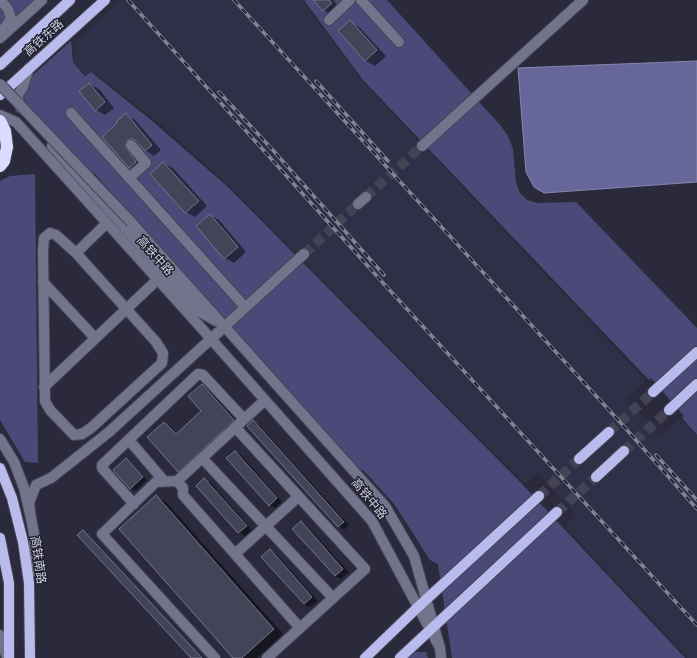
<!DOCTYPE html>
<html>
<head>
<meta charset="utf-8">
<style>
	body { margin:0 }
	canvas { display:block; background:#2a2a3c }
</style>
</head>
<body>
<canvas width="697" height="658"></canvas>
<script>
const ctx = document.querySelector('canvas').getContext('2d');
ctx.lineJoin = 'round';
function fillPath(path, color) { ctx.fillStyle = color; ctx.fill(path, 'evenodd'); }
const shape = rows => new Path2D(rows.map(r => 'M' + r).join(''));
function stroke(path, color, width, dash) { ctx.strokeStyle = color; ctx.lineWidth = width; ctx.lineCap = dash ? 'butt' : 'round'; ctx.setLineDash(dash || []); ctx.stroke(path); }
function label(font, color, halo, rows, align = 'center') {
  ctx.font = font + ' Mulish,"Noto Sans SC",sans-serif'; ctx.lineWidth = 3; ctx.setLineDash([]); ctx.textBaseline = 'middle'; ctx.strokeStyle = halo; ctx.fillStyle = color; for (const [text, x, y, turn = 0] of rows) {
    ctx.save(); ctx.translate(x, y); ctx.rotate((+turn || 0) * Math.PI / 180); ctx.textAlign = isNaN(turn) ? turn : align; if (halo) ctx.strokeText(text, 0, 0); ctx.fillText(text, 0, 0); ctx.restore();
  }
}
fillPath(shape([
	[119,0,302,0,362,81,646,381,626,399,661,435,681,419,697,436,697,658,688,658,565,526,577,515,538,473,525,484,228,184,153,118,91,71,86,75,74,62,76,42]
]), '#2f2f48');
fillPath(shape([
	[0,0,35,0,0,32],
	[304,0,387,0,500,125,508,136,513,149,516,183,520,193,527,200,537,203,576,202,697,328,697,435,682,418,684,416,651,378,649,380,363,80],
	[71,41,73,62,85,76,91,72,151,120,228,187,523,485,685,658,452,658,438,564,430,560,395,505,365,472,349,462,217,310,95,174,89,174,25,105,22,93,33,75],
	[35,174,38,463,25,462,0,420,0,181,10,176],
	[412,652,426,652,428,658,406,658]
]), '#4a4978');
const water = shape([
	[697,61,697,182,544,193,534,187,526,172,518,68,697,61]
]);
fillPath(water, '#66669a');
stroke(water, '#8686ae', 1);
fillPath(shape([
	[314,0,333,0,341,9,333,16,323,10],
	[350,22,359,27,386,56,375,66,366,61,339,31],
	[89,84,99,89,114,108,105,115,96,110],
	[126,115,135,120,161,150,154,156,145,150,139,144,136,145,145,167,139,173,130,167,104,137],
	[163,163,173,168,207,206,195,217,186,212],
	[210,215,219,220,246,252,234,263,225,258],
	[202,385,208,388,239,423,184,474,178,471,164,423,170,426,177,434,202,411],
	[253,421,259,425,349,525,344,530,339,526,248,426],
	[235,452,241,455,282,502,275,508,269,505],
	[126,459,130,462,147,480,135,491,130,488],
	[205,480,211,483,252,530,245,536,239,532,197,486],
	[156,497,166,502,283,634,257,658,234,658],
	[301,523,307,526,349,572,341,579,335,576],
	[83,531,87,534,202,658,192,658],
	[270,551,276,554,318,601,310,607,304,604]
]), '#0007');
const building = shape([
	[313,0,329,0,332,3,323,11,313,0],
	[350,20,377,50,365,61,338,31,350,20],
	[89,83,105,102,95,111,79,91,89,83],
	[126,113,152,145,145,151,134,139,130,139,127,140,125,146,136,162,129,168,102,137,117,123,116,122,126,113],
	[163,162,199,201,185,213,150,174,163,162],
	[210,214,238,247,224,259,196,226,210,214],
	[202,384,234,420,178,472,147,437,164,422,176,434,201,411,188,396,202,384],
	[253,420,344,522,338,527,247,426,253,420],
	[235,451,277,498,269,506,226,458,235,451],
	[126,458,143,477,130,489,113,470,126,458],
	[204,478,247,526,238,533,196,486,204,478],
	[156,495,274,629,242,658,233,658,119,529,156,495],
	[301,521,343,569,335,576,292,529,301,521],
	[83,530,138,589,202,658,191,658,77,535,83,530],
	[270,549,312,597,304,604,261,557,270,549]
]);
fillPath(building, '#444458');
stroke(building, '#74758a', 1);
stroke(shape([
	[366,197,422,146],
	[304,254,358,204]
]), '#434354', 10, [10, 5]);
stroke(shape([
	[609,432,653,392],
	[624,451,669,410],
	[539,496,579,459],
	[557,512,596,477]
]), '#434354', 10, [10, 5]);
const minor = shape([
	[0,0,8,9,11,19,3,30],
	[361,0,399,42],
	[329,20,350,0],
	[0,38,42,0],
	[21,108,17,96,23,87,29,68],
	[71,113,245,307],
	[0,115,16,122,196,322,372,521,440,648],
	[52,146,200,312,216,321],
	[422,146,583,0],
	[129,178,146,163,131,145],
	[358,204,366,197],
	[131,222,385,506,414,556,440,648,441,658],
	[50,233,56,235,76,253,156,342,163,353,162,363,91,428,82,434,74,435,50,410,45,401,43,251,44,238,50,233],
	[76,253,107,223],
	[43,282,95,338],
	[44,387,157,280],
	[235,427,365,569,267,658],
	[0,439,14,462,24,488,31,518,35,539,30,573],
	[129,440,164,481],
	[202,458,333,598],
	[177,481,183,488,183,495,300,628],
	[134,504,102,468,102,465,198,374,203,375,244,419],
	[31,518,29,503,36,485,51,478,109,432,304,254],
	[235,554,298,497],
	[0,635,7,658],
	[215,658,102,534,156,482,177,481,265,400]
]);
const major = shape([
	[0,65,70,0],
	[0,95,105,0],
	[653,392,697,352],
	[669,410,697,384],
	[579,459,609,432],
	[0,468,12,498,23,542,29,583,30,658],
	[596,477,624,451],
	[0,538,9,583,9,658],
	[365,658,418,607,539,496],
	[400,658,557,512]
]);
const highway = shape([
	[0,121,5,131,7,147,4,161,0,166]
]);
stroke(minor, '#454556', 12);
stroke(major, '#454556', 12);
stroke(highway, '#454556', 14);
stroke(minor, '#73748c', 10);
stroke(major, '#babbed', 10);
stroke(highway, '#d9dbff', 12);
const rail = shape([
	[128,0,384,284,697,625],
	[234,0,619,421,697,509],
	[316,81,388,161],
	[219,92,271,148,384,275],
	[656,455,697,500]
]);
stroke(rail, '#838392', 3.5);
stroke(rail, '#202032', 2, [6]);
const minorBridge = shape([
	[0,84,131,222]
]);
stroke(minorBridge, '#454556', 12, []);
stroke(minorBridge, '#73748c', 10);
label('12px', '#d0d1dd', '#202032', [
	["高铁东路",44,38,-42],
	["高铁中路",155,256,48],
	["高铁中路",369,499,51],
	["高铁南路",38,560,82]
]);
</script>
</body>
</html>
